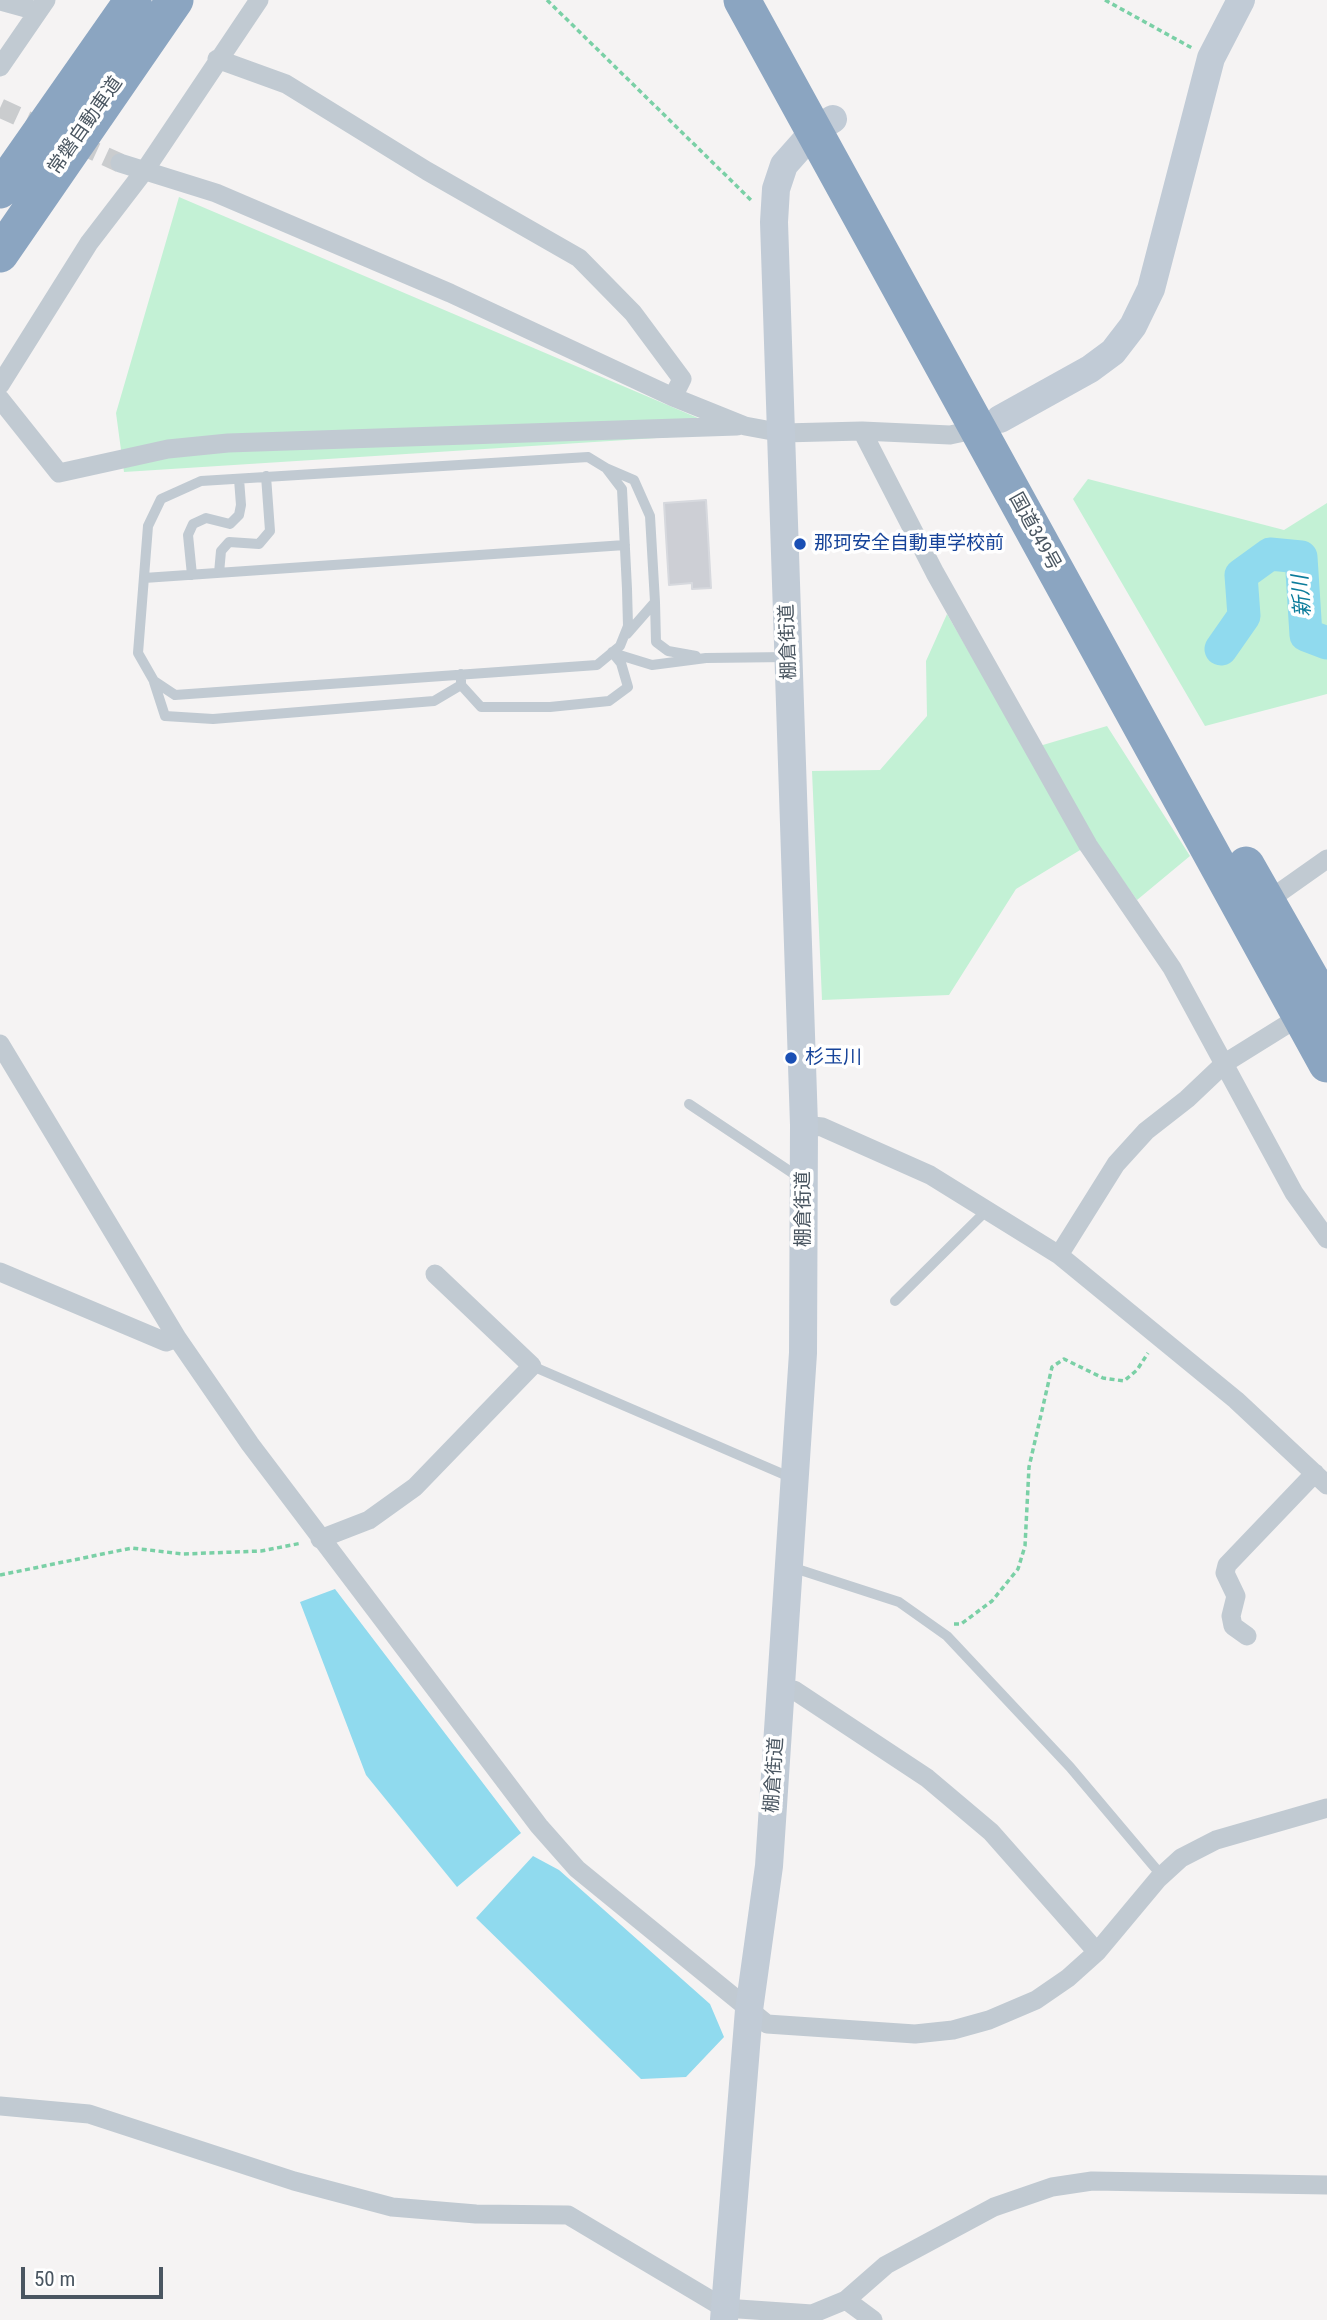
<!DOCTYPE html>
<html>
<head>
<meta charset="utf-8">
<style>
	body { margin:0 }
	#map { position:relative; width:1327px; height:2320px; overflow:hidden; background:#f5f3f3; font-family:"Roboto Condensed",sans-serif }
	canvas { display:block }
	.scale { position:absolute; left:21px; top:2267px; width:142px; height:32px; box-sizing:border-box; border:4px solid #4a5661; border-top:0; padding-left:9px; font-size:21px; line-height:24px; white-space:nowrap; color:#4a5661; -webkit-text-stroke:5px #fff; paint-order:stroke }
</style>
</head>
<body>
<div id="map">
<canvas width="1327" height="2320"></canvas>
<div class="scale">50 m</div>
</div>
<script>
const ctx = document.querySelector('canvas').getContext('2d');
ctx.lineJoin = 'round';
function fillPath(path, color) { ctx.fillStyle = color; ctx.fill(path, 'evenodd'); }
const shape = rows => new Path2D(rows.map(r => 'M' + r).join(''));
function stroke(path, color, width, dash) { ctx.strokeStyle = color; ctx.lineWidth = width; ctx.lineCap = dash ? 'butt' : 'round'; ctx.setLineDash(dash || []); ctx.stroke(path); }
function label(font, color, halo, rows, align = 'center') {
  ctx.font = font + ' "Roboto Condensed","Noto Sans JP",sans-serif'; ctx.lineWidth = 7; ctx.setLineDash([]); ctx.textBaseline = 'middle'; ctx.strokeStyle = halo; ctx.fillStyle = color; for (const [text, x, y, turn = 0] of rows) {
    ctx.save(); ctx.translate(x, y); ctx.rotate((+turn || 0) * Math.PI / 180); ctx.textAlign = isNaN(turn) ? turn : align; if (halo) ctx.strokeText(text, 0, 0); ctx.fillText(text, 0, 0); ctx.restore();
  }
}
fillPath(shape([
	[179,197,698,418,704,435,124,472,116,413],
	[1088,479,1284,530,1327,503,1327,694,1205,726,1073,499],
	[947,614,1026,750,1107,726,1190,856,1137,900,1095,841,1016,889,949,995,822,1000,812,771,880,770,927,716,926,661]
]), '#c3f1d5');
fillPath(shape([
	[335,1589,521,1833,457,1887,366,1775,300,1602],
	[533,1856,559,1870,710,2004,724,2037,686,2077,641,2079,476,1918]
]), '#90daee');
stroke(shape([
	[1221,649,1244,616,1241,575,1270,554,1301,557,1306,635,1327,643]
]), '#90daee', 33);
const building = shape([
	[706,500,711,588,692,589,692,583,669,585,664,503,706,500]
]);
fillPath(building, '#cdcfd5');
stroke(building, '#d7d9de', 2);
stroke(shape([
	[0,108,120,163]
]), '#caccce', 19, [19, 10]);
stroke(shape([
	[547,0,753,202],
	[1105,0,1192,48],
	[0,1575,132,1548,183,1554,261,1551,302,1543],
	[954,1624,961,1624,992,1601,1018,1569,1025,1546,1029,1467,1052,1367,1064,1359,1103,1378,1124,1381,1137,1370,1148,1353]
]), '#7ad0a6', 3.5, [5, 3.5]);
stroke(shape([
	[588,457,606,468,622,489,627,589,628,626,620,646,597,665,175,695,154,681,138,653,148,526,161,499,201,481,588,457],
	[606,468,634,480,650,516,655,602,627,634],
	[219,573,221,551,229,542,259,544,270,531,266,476],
	[192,575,188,535,193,524,206,518,230,524,239,515,241,505,239,479],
	[144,578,625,545],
	[655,602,656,642,668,651,696,656],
	[613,653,652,665,706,658,788,657],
	[154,682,165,716,213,719,434,701,461,685,461,674],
	[461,685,481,707,550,707,609,701,628,687,621,663,612,652],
	[689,1104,800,1178],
	[895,1301,986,1211],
	[532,1366,792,1478],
	[791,1567,899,1602,947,1636,1070,1767,1162,1876]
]), '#c1cad2', 10);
stroke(shape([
	[0,1,37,11],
	[217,59,286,84,427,171,579,258,633,313,682,379,673,397],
	[0,67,46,0],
	[120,163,216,193,450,293,673,397,745,426,783,433,862,431,950,435,983,428],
	[0,385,89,243,145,170,259,0],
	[0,399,59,473,168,449,228,443,737,426],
	[862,431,935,573,1088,845,1172,968,1294,1193,1327,1239],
	[1266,902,1327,859],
	[0,1044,177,1338,250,1444,539,1826,577,1869,767,2024,915,2034,953,2030,989,2020,1036,2000,1068,1978,1097,1952,1158,1879,1181,1858,1216,1840,1327,1808],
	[804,1125,822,1127,930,1175,1059,1255,1236,1400,1327,1485],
	[1059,1255,1116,1164,1146,1131,1187,1099,1225,1063,1307,1012],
	[0,1272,166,1342,177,1338],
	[320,1539,369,1520,415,1487,532,1366,435,1274],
	[1247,1636,1233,1626,1231,1616,1236,1596,1225,1573,1227,1565,1315,1473],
	[781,1690,794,1690,927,1778,991,1832,1097,1952],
	[0,2106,89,2114,294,2181,392,2207,476,2214,568,2215,724,2308,812,2314,846,2300,886,2265,994,2207,1052,2187,1092,2181,1327,2185],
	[846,2300,873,2320]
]), '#c1cad2', 19);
stroke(shape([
	[1000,419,1090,369,1113,352,1133,326,1151,289,1211,58,1241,0],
	[724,2320,749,2010,769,1866,803,1353,804,1125,774,222,776,189,784,165,815,130,833,119]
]), '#c1cbd6', 28);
stroke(shape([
	[742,0,1327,1064],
	[0,190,133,0],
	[0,254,175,0],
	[1246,865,1327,1007]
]), '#8ba5c1', 37);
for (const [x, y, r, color] of [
	[800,544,7,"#1a4fb4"],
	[791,1058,7,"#1a4fb4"]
]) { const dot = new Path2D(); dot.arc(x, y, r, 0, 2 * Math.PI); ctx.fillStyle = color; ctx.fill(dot); stroke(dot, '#fff', 2.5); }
label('19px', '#4a5661', '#fff', [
	["常磐自動車道",86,126,-55],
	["国道349号",1034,532,61],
	["棚倉街道",789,642,-92],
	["棚倉街道",804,1209,-90],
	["棚倉街道",775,1775,-86]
]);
label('19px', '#164399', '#fff', [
	["那珂安全自動車学校前",814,544],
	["杉玉川",805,1058]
], 'left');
label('italic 21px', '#0c7c9b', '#fff', [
	["新川",1303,596,-94]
]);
</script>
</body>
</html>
